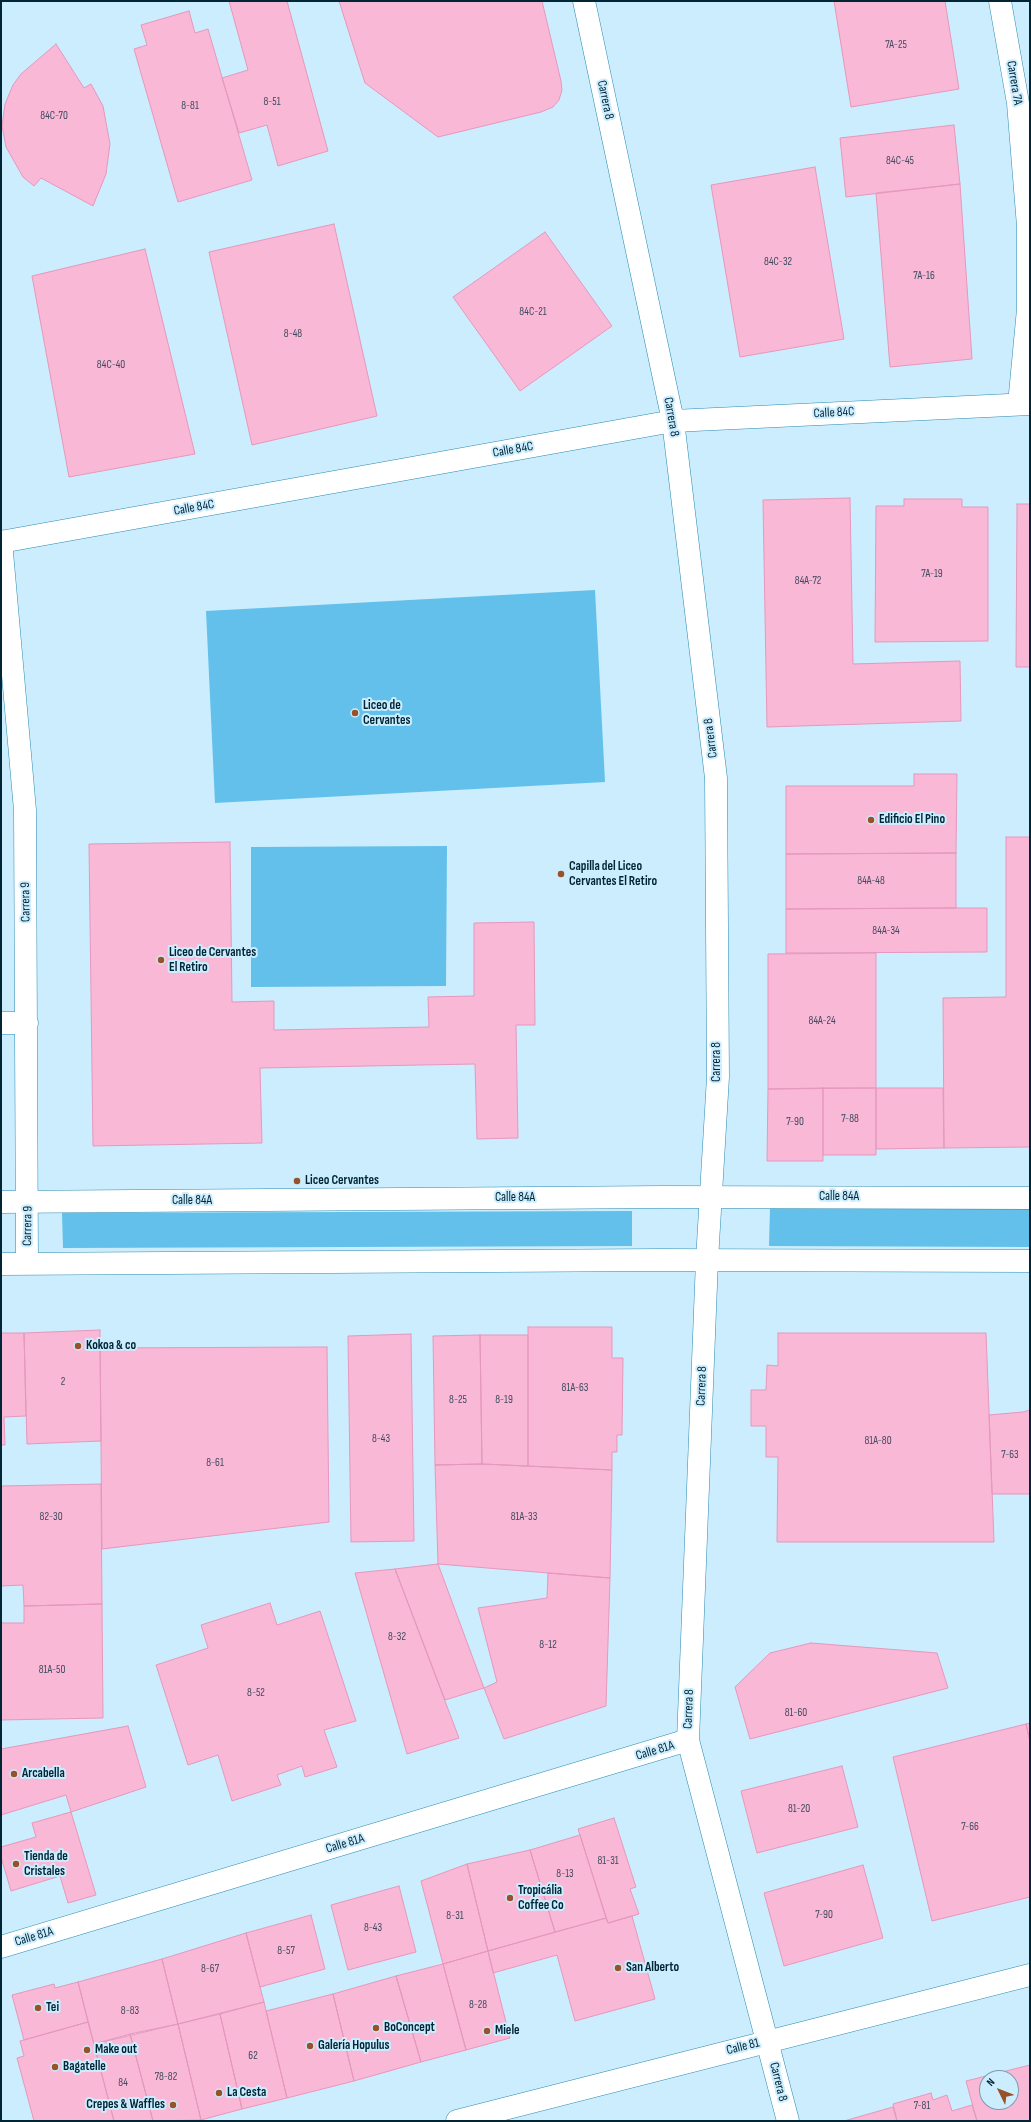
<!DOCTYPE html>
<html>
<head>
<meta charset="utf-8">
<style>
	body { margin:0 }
	#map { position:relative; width:1031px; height:2122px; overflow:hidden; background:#ccedfe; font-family:"Sofia Sans Condensed",sans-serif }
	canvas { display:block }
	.frame { position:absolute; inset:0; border:2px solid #002636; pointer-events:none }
	.north { position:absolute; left:979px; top:2070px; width:40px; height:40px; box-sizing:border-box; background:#ccedfe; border:1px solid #7a9dae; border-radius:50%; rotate:313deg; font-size:11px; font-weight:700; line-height:16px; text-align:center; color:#002636 }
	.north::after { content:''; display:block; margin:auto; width:14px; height:18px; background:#975227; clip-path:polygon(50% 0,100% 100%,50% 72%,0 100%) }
</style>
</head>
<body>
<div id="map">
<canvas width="1031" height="2122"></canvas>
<div class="frame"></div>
<div class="north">N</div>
</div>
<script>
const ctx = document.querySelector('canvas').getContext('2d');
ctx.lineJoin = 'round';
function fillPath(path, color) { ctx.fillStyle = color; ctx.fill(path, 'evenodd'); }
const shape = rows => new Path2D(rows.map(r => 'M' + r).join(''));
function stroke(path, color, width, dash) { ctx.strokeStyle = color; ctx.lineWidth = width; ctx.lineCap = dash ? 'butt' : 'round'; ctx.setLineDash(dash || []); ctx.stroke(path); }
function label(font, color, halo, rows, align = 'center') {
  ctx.font = font + ' "Sofia Sans Condensed",sans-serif'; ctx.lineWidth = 4; ctx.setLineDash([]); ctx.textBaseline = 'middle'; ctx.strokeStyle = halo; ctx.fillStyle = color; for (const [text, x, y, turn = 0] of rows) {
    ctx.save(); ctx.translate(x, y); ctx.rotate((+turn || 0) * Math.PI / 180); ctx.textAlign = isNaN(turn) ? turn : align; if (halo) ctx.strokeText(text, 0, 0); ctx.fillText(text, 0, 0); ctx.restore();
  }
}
fillPath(shape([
	[595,590,605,782,215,803,206,611],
	[447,846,446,986,251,987,251,847],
	[770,1208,1030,1209,1030,1247,769,1246],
	[632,1211,632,1246,63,1248,62,1213]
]), '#62c0eb');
const building = shape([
	[229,1,287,1,328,151,278,166,267,125,239,133,222,78,248,70,229,1],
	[339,1,542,1,561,81,562,90,559,100,553,107,541,112,438,137,365,83,339,1],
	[834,1,945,1,959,89,851,107,834,1],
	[189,11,195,33,208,29,252,180,178,202,134,49,147,45,141,25,189,11],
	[56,44,84,88,91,84,103,106,110,144,106,174,93,206,41,178,34,186,23,177,6,147,2,126,5,104,13,85,21,74,56,44],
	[954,125,960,184,846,197,840,138,954,125],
	[815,167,844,339,740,357,711,185,815,167],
	[960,184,972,359,890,367,876,193,960,184],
	[334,224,377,416,252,445,209,252,334,224],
	[545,232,612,326,520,391,453,297,545,232],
	[145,249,195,454,69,477,32,276,145,249],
	[850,498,853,664,960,661,961,721,767,727,763,500,850,498],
	[904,499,962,499,962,507,988,507,988,641,875,642,876,506,904,506,904,499],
	[1017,504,1030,504,1030,667,1016,667,1017,504],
	[914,774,957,774,956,853,786,854,786,786,914,786,914,774],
	[1006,837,1030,837,1030,1147,944,1148,943,998,1006,997,1006,837],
	[230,842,232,1002,274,1001,274,1030,429,1027,428,997,474,996,474,923,534,922,535,1025,516,1025,518,1138,477,1139,475,1064,260,1068,262,1143,93,1146,89,844,230,842],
	[956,853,956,908,786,909,786,854,956,853],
	[956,908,987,908,987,952,786,953,786,909,956,908],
	[876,953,876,1088,768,1089,768,954,876,953],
	[823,1088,876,1088,876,1155,823,1155,823,1088],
	[823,1088,823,1161,767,1161,768,1089,823,1088],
	[876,1088,943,1088,944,1148,876,1149,876,1088],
	[528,1327,612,1327,612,1358,623,1358,622,1435,617,1435,617,1452,612,1452,612,1470,528,1466,528,1327],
	[100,1330,101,1441,27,1444,24,1333,100,1330],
	[1,1333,24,1333,26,1416,4,1417,5,1445,1,1445,1,1333],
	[778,1333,986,1333,994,1542,777,1542,778,1457,766,1457,766,1426,751,1426,751,1390,766,1390,767,1365,778,1366,778,1333],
	[411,1334,414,1541,351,1542,348,1336,411,1334],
	[480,1335,482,1464,435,1465,433,1336,480,1335],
	[480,1335,528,1335,528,1466,482,1464,480,1335],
	[327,1347,329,1522,102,1549,100,1348,327,1347],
	[1030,1410,1030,1494,992,1494,989,1415,1023,1412,1030,1410],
	[482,1464,612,1470,610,1578,438,1564,435,1465,482,1464],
	[101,1484,102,1604,24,1606,23,1585,1,1586,1,1486,101,1484],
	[438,1564,484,1688,445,1700,395,1569,438,1564],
	[395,1569,459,1738,407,1754,355,1573,395,1569],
	[548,1573,610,1578,606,1706,504,1739,484,1688,497,1682,478,1608,547,1598,548,1573],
	[270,1603,277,1625,320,1611,356,1721,324,1730,337,1767,305,1777,302,1766,277,1775,281,1785,232,1801,218,1755,188,1765,156,1665,208,1648,201,1625,270,1603],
	[102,1604,103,1718,1,1720,1,1623,24,1623,24,1606,102,1604],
	[811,1643,937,1653,948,1688,750,1739,735,1687,770,1653,811,1643],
	[1030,1723,1030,1741,1026,1724,1030,1723],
	[1026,1724,1030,1741,1030,1897,932,1921,893,1757,1026,1724],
	[128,1726,146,1787,71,1812,66,1795,1,1815,1,1749,128,1726],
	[842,1766,858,1827,757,1853,741,1791,842,1766],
	[71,1812,96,1895,68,1903,60,1876,11,1891,1,1857,1,1847,36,1837,32,1823,71,1812],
	[614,1818,636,1887,630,1889,639,1914,608,1923,578,1829,614,1818],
	[580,1835,606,1918,555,1932,530,1850,580,1835],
	[530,1850,555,1932,488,1951,467,1864,530,1850],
	[467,1864,488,1951,443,1964,421,1881,467,1864],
	[863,1865,883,1938,784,1966,764,1893,863,1865],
	[399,1886,416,1952,348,1970,331,1905,399,1886],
	[311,1915,325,1969,260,1987,246,1933,311,1915],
	[632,1916,655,1999,575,2021,557,1955,493,1973,488,1951,606,1918,608,1923,632,1916],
	[246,1933,264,2002,178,2024,162,1959,246,1933],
	[488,1951,510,2038,466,2050,443,1964,488,1951],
	[162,1959,178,2024,94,2044,78,1982,162,1959],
	[443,1964,466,2050,421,2062,396,1976,443,1964],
	[396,1976,421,2062,354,2081,333,1994,396,1976],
	[78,1982,88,2022,24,2040,12,1995,54,1984,55,1988,78,1982],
	[333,1994,354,2081,287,2098,266,2011,333,1994],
	[264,2002,287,2098,242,2109,220,2014,264,2002],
	[220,2014,242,2109,201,2120,178,2024,220,2014],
	[88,2022,114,2121,34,2121,17,2058,24,2056,20,2041,88,2022],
	[178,2024,201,2120,153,2121,130,2034,178,2024],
	[130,2034,153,2121,114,2121,94,2044,130,2034],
	[1030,2065,1030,2121,977,2121,966,2081,1030,2065],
	[987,2078,1011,2078,1011,2102,987,2102,987,2078],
	[931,2093,933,2100,947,2095,952,2111,972,2105,977,2121,897,2121,893,2104,931,2093],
	[893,2107,897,2121,844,2121,893,2107]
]);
fillPath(building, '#f9b8d6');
stroke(building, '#e597bc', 1);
const minor = shape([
	[584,1,673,421,716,778,718,1077,707,1260,688,1740,788,2121],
	[1000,1,1018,103,1028,226,1028,309,1019,404],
	[1,541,25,810,27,1263],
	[1,542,673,421,1030,404],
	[1,1023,27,1023],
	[1,1947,688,1740]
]);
const tertiary = shape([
	[1,1202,664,1197,1030,1198],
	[1,1264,660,1260,1030,1261],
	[457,2121,1030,1975]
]);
stroke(minor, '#2b8bb2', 23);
stroke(tertiary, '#2b8bb2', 23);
stroke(minor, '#fff', 22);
stroke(tertiary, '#fff', 22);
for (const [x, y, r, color] of [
	[355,713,4,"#975227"],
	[871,820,4,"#975227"],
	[561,874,4,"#975227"],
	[161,960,4,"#975227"],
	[297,1181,4,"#975227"],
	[78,1346,4,"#975227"],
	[14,1774,4,"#975227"],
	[16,1864,4,"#975227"],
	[510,1898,4,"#975227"],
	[618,1968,4,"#975227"],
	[38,2008,4,"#975227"],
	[376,2028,4,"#975227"],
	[487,2031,4,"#975227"],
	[310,2046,4,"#975227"],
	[87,2050,4,"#975227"],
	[55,2067,4,"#975227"],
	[219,2093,4,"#975227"],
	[173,2105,4,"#975227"]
]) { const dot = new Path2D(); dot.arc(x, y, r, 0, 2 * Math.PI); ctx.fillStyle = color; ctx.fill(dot); stroke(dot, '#ccedfe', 1.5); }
label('11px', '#3e4a5e', null, [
	["7A-25",896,45],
	["8-51",272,102],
	["8-81",190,106],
	["84C-70",54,116],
	["84C-45",900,161],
	["84C-32",778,262],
	["7A-16",924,276],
	["84C-21",533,312],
	["8-48",293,334],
	["84C-40",111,365],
	["7A-19",932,574],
	["84A-72",808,581],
	["84A-48",871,881],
	["84A-34",886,931],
	["84A-24",822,1021],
	["7-88",850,1119],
	["7-90",795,1122],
	["2",63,1382],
	["81A-63",575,1388],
	["8-25",458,1400],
	["8-19",504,1400],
	["8-43",381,1439],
	["81A-80",878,1441],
	["7-63",1010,1455],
	["8-61",215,1463],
	["82-30",51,1517],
	["81A-33",524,1517],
	["8-32",397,1637],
	["8-12",548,1645],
	["81A-50",52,1670],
	["8-52",256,1693],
	["81-60",796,1713],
	["81-20",799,1809],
	["7-66",970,1827],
	["81-31",608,1861],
	["8-13",565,1874],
	["7-90",824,1915],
	["8-31",455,1916],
	["8-43",373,1928],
	["8-57",286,1951],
	["8-67",210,1969],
	["8-28",478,2005],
	["8-83",130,2011],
	["62",253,2056],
	["78-82",166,2077],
	["84",123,2083],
	["7-81",922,2106]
]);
label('13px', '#002636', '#ccedfe', [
	["Carrera 7A",1014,83,81],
	["Carrera 8",605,100,78],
	["Calle 84C",834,413,-3],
	["Carrera 8",671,417,80],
	["Calle 84C",513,450,-10],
	["Calle 84C",194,508,-10],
	["Carrera 8",711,738,-97],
	["Carrera 9",26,902,-91],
	["Carrera 8",717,1062,-90],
	["Calle 84A",839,1197],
	["Calle 84A",515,1198],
	["Calle 84A",192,1201],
	["Carrera 9",28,1226,-89],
	["Carrera 8",702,1386,-88],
	["Carrera 8",689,1709,-88],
	["Calle 81A",655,1751,-17],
	["Calle 81A",345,1844,-17],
	["Calle 81A",34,1937,-17],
	["Calle 81",743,2047,-14],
	["Carrera 8",778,2082,76]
]);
label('bold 13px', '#002636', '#ccedfe', [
	["Liceo de",363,706],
	["Cervantes",363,721],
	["Edificio El Pino",879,820],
	["Capilla del Liceo",569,867],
	["Cervantes El Retiro",569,882],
	["Liceo de Cervantes",169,953],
	["El Retiro",169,968],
	["Liceo Cervantes",305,1181],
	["Kokoa & co",86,1346],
	["Arcabella",22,1774],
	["Tienda de",24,1857],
	["Cristales",24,1872],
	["Tropicália",518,1891],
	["Coffee Co",518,1906],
	["San Alberto",626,1968],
	["Tei",46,2008],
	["BoConcept",384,2028],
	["Miele",495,2031],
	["Galería Hopulus",318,2046],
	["Make out",95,2050],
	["Bagatelle",63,2067],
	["La Cesta",227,2093],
	["Crepes & Waffles",165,2105,"right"]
], 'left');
</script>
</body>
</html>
